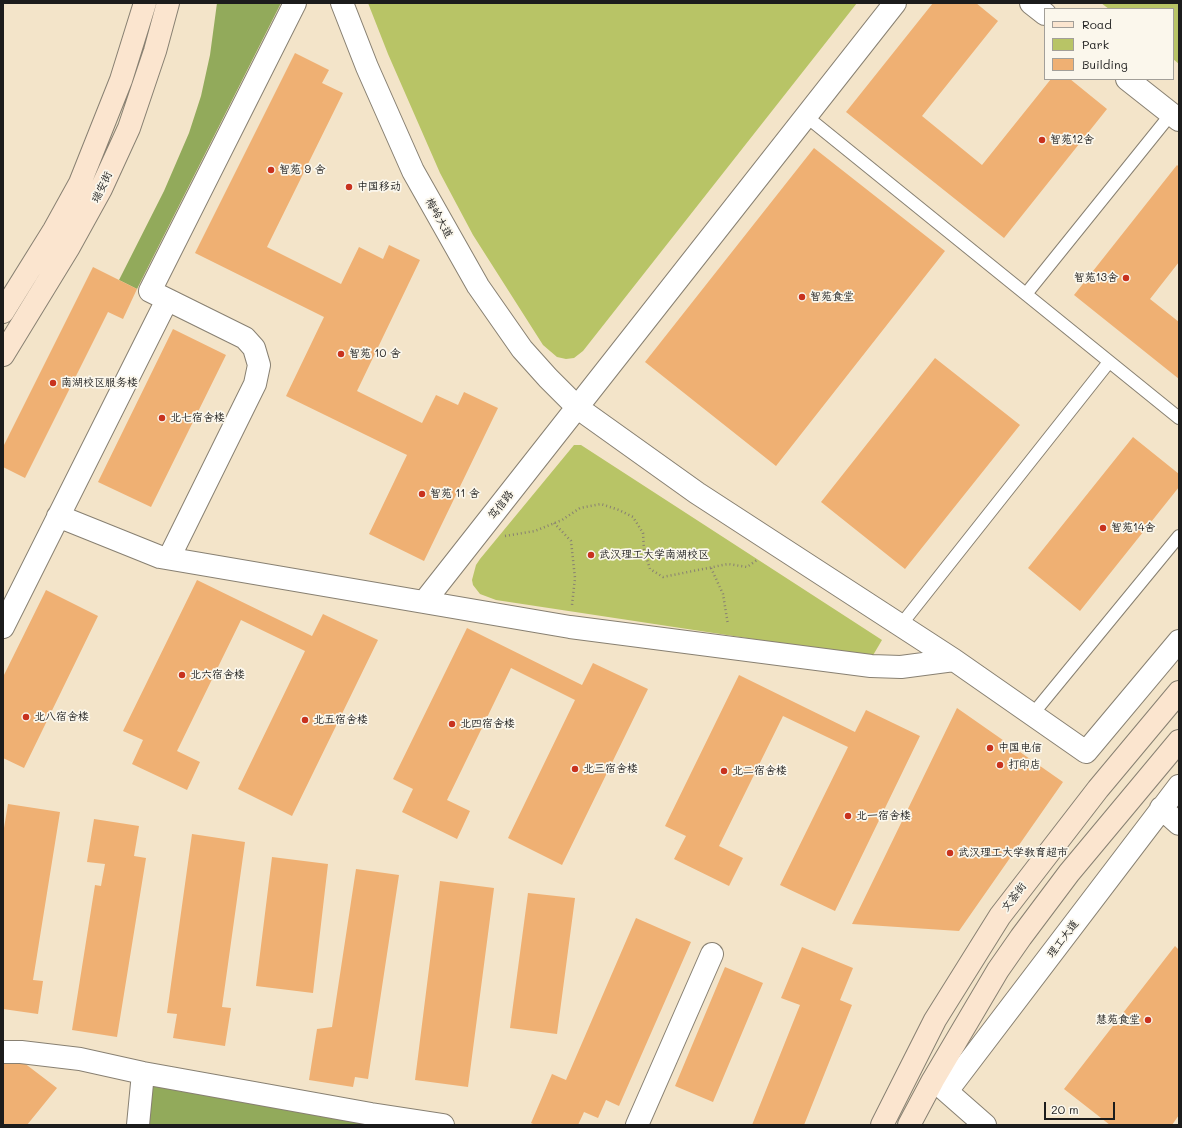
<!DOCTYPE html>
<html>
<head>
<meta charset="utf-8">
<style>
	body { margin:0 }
	#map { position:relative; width:1182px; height:1128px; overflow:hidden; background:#f3e4c9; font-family:Mali,sans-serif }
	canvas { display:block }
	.frame { position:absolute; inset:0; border:4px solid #1c1c1c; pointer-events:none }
	.legend { position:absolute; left:1044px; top:8px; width:130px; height:72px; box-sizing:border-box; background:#fbf7ec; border:1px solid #a29f99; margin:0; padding:5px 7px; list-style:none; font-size:12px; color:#1c1c1c }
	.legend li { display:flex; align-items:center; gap:8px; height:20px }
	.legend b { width:20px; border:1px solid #a29f99 }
	.scale { position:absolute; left:1044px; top:1102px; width:71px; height:18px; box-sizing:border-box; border:2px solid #1c1c1c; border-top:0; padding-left:5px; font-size:12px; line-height:14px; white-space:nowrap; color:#1c1c1c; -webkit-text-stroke:3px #fbf7ec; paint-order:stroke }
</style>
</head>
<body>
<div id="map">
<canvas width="1182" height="1128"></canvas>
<div class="frame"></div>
<ul class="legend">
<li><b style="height:5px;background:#fbe5cf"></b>Road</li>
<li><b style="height:11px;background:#b8c466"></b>Park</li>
<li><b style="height:11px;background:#efb073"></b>Building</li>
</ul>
<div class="scale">20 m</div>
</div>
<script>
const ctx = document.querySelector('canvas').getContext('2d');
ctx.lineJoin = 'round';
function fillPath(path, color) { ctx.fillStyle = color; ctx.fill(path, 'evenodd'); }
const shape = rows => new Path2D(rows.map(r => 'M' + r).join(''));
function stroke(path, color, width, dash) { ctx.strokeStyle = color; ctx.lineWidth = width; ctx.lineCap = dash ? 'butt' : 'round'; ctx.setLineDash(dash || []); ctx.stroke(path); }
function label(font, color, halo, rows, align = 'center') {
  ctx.font = font + ' Mali,"LXGW WenKai TC",sans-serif'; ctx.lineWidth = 3.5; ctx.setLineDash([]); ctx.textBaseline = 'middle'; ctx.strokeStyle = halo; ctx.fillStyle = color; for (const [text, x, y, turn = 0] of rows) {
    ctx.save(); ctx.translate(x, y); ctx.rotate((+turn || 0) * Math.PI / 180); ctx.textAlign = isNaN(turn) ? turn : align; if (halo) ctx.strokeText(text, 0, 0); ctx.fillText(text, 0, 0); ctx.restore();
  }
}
fillPath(shape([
	[368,3,857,3,583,351,574,358,566,359,557,357,543,345,473,235,440,173,388,54],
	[1101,3,1179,3,1179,64,1173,59,1173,9,1109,9],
	[574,445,581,445,882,640,872,657,496,600,480,594,473,585,472,580,476,565,480,559]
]), '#b8c466');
fillPath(shape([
	[217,3,281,3,137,289,119,280,164,191,189,133,201,96,210,55],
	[143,1073,371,1114,367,1125,138,1125]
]), '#92aa5b');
fillPath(shape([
	[933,3,976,3,998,21,922,116,982,165,1051,79,1070,79,1107,109,1004,238,846,112],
	[295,53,329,70,322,83,343,93,267,247,341,284,359,247,383,259,389,245,420,260,357,391,422,423,436,395,458,405,464,392,498,408,424,561,369,534,407,455,286,396,324,317,195,253],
	[814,148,945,251,776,466,645,362],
	[1177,165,1179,167,1179,262,1150,299,1179,322,1179,379,1074,295],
	[93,267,137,289,123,319,108,312,25,478,3,467,3,447],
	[173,329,226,355,151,507,98,482],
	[935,358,1020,425,905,569,821,502],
	[1133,437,1179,474,1179,487,1080,611,1028,568],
	[197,580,312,636,323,614,378,640,292,816,238,789,305,651,241,620,177,751,200,762,187,790,132,764,143,740,123,731],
	[46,590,98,616,24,768,3,758,3,677],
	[467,628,582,685,593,663,648,689,562,865,508,838,575,700,511,668,447,800,470,811,457,839,402,812,413,789,393,779],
	[739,675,855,732,866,710,920,736,835,911,780,885,848,747,783,716,719,846,743,858,729,886,674,859,686,836,665,826],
	[957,708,1063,782,959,931,852,924],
	[8,804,60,812,33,980,43,981,38,1014,3,1009,3,834],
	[94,819,139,826,134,856,146,858,117,1037,72,1030,95,885,101,886,105,864,87,862],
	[192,834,245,842,222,1007,231,1008,225,1046,173,1038,177,1014,167,1013],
	[272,857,328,864,313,993,256,986],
	[356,869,399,875,368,1079,355,1077,353,1087,309,1080,317,1029,332,1027],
	[440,881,494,888,468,1087,415,1080],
	[528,893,575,898,557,1034,510,1028],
	[636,918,691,942,619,1106,606,1100,598,1118,584,1112,578,1125,535,1125,531,1123,552,1074,566,1080],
	[1175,946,1179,950,1179,1115,1172,1125,1110,1125,1064,1089],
	[802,947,853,968,840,1000,852,1005,804,1125,752,1125,800,1005,781,998],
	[725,967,763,983,713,1102,675,1086],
	[11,1053,57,1088,27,1125,3,1125,3,1061]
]), '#efb073');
const lane = shape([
	[807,117,1179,418],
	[1026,294,1171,114],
	[900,626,1109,362],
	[1032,715,1179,536]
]);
const street = shape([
	[342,3,367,67,413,171,478,286,522,349,548,378,578,408,697,493,954,660,1086,752,1179,641],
	[1031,3,1045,14],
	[1127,79,1179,120],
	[58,516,160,557,570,627,871,666,901,667,954,660],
	[169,558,255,384,259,365,254,348,245,338,150,291,295,3],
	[424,602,895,3],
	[3,627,167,300],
	[1161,808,1179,824],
	[3,1052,21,1052,80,1059,143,1073,371,1114,443,1125],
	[936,1082,985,1125],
	[947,1091,1179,786],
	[138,1125,143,1073],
	[637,1125,712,954]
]);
const secondary = shape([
	[3,312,54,230,80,183,121,80,145,3],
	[3,355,69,247,101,189,129,128,155,51,168,3],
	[882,1125,935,1020,1000,916,1098,789,1179,692],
	[909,1125,933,1080,998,970,1021,937,1069,873,1179,741]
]);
stroke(lane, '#888072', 14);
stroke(street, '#888072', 24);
stroke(secondary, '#888072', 24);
stroke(shape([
	[554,523,571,541,575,578,572,605],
	[505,536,535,531,562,520,580,508,601,504,619,510,633,517,643,533,644,550,650,569,663,577,728,564,747,567,757,560],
	[711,568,723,594,728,625]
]), '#888072', 2.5, [1, 3]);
stroke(lane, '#fff', 12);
stroke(street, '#fff', 22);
stroke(secondary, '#fbe5cf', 22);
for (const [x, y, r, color] of [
	[1042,140,4,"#c8321e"],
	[271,170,4,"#c8321e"],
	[349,187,4,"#c8321e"],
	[1126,278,4,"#c8321e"],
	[802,297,4,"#c8321e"],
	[341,354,4,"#c8321e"],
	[53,383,4,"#c8321e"],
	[162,418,4,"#c8321e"],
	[422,494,4,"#c8321e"],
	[1103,528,4,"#c8321e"],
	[591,555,4,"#c8321e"],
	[182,675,4,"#c8321e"],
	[26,717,4,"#c8321e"],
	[305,720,4,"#c8321e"],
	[452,724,4,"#c8321e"],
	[990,748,4,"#c8321e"],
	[1000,765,4,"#c8321e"],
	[575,769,4,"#c8321e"],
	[724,771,4,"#c8321e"],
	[848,816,4,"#c8321e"],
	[950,853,4,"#c8321e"],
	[1148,1020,4,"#c8321e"]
]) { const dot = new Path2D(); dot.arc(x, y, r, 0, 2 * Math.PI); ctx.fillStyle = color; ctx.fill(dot); stroke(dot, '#fbf7ec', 1.5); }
label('11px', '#1c1c1c', '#fbf7ec', [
	["智苑12舍",1050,140],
	["智苑 9 舍",279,170],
	["中国移动",357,187],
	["智苑13舍",1118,278,"right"],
	["智苑食堂",810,297],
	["智苑 10 舍",349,354],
	["南湖校区服务楼",61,383],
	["北七宿舍楼",170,418],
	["智苑 11 舍",430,494],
	["智苑14舍",1111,528],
	["武汉理工大学南湖校区",599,555],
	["北六宿舍楼",190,675],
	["北八宿舍楼",34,717],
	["北五宿舍楼",313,720],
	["北四宿舍楼",460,724],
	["中国电信",998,748],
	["打印店",1008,765],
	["北三宿舍楼",583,769],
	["北二宿舍楼",732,771],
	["北一宿舍楼",856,816],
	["武汉理工大学教育超市",958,853],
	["慧苑食堂",1140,1020,"right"]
], 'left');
label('11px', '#1c1c1c', '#fbf7ec', [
	["瑞安街",102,187,-65],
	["梅岭大道",439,218,61],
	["笃信路",501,505,-52],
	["文荟街",1014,897,-53],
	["理工大道",1063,939,-53]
]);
</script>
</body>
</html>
